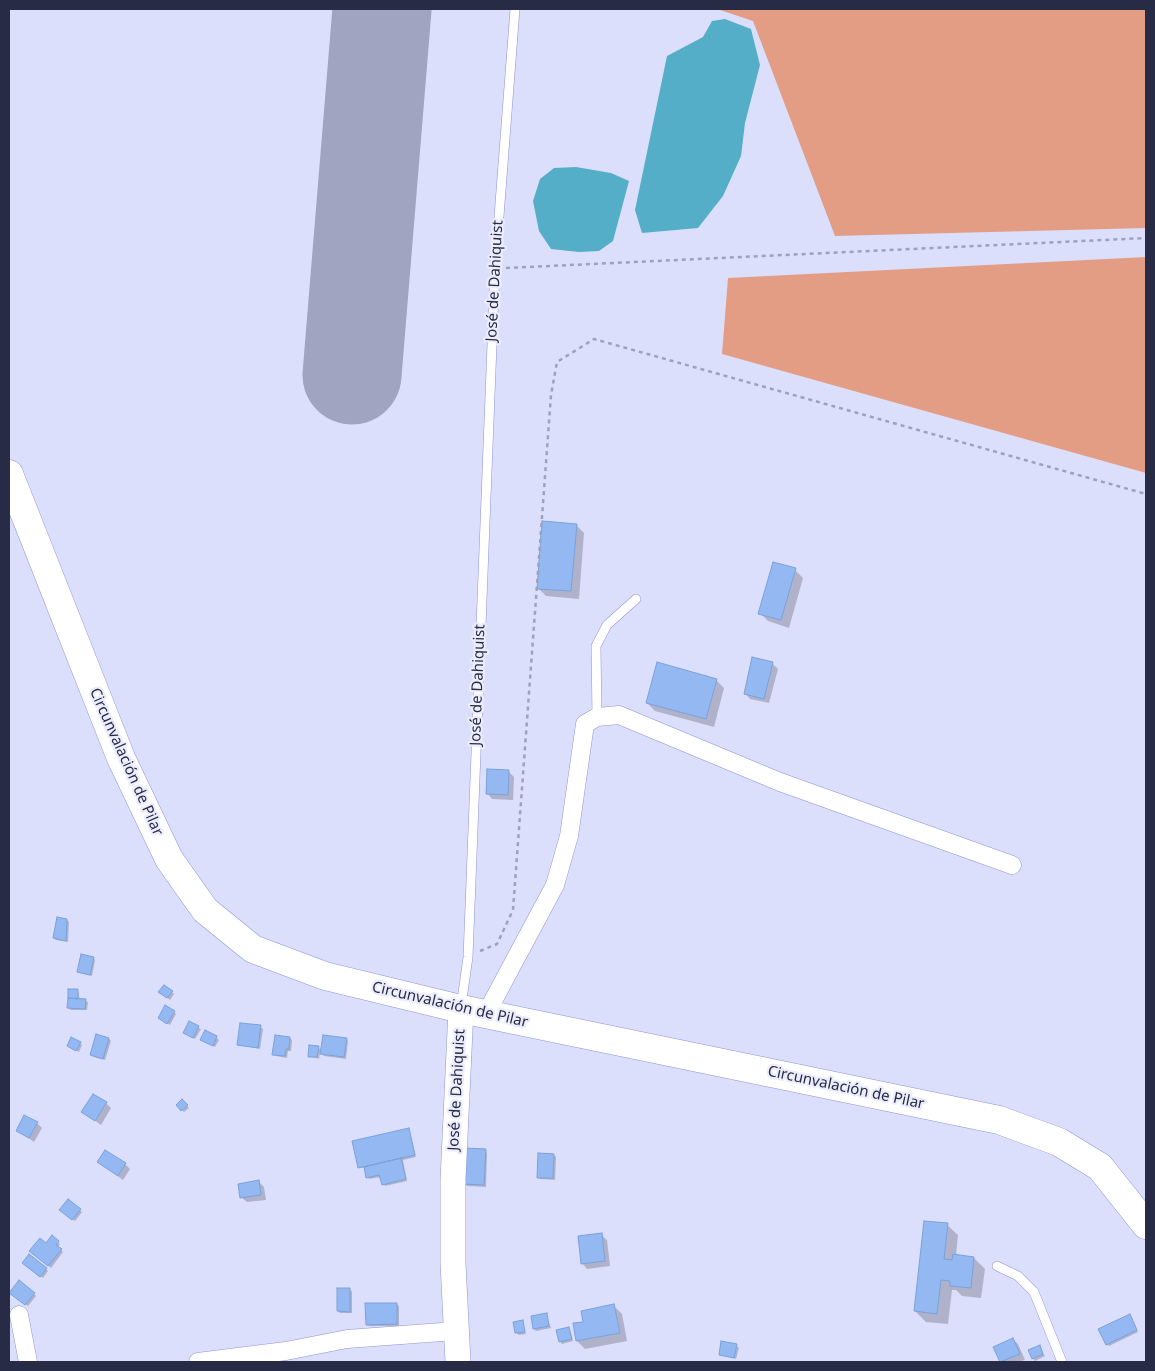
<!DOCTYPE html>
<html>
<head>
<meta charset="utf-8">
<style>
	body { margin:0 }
	#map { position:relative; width:1155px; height:1371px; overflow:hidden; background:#dbdffc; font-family:"Noto Sans",sans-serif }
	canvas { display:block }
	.frame { position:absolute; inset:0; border:10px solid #282b46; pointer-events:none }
</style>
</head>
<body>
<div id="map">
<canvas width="1155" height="1371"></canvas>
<div class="frame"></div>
</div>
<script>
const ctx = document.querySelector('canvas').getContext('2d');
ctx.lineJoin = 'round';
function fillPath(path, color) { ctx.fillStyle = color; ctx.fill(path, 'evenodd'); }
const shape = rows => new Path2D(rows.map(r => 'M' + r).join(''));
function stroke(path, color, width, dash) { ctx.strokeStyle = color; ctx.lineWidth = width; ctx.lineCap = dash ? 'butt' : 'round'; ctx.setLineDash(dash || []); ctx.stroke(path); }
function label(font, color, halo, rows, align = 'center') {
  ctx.font = font + ' "Noto Sans",sans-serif'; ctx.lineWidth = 4.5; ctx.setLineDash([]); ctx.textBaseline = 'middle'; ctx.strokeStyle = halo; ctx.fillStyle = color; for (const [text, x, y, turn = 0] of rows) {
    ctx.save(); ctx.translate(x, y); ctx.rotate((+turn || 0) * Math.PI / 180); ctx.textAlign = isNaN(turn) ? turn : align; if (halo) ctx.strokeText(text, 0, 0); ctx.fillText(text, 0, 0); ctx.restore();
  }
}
fillPath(shape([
	[717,9,1146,9,1146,228,835,236,753,21],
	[1146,257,1146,473,722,354,728,278]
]), '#e49d85');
fillPath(shape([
	[725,19,751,29,760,65,745,123,741,156,723,196,698,228,642,233,635,210,667,56,703,37,712,21],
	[576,167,611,173,629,181,613,241,599,251,579,252,551,249,539,231,533,201,540,179,554,168]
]), '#55aec7');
fillPath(shape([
	[576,525,584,533,579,599,546,596,538,588],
	[795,570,803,578,789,628,768,621,760,613],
	[773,664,778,669,769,703,750,699,745,693],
	[716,680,724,688,714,727,655,711,647,703],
	[509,772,514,777,513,800,492,799,487,793],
	[67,920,69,922,68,942,56,940,54,938],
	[93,958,95,960,92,976,80,973,78,971],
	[78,991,80,1000,88,1002,87,1010,71,1010,68,1008],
	[172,992,174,994,170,1000,162,994],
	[174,1012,176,1014,170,1025,162,1020],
	[190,1023,201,1029,195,1039,187,1034],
	[260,1027,263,1029,260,1049,238,1044],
	[216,1037,219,1040,215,1047,204,1041],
	[290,1038,292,1040,291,1051,288,1051,287,1058,276,1056,274,1054],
	[109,1039,111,1041,105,1060,94,1057,92,1055],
	[346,1039,348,1041,346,1059,324,1056,320,1052,319,1059,309,1056,318,1047,322,1051],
	[80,1043,82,1045,79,1052,68,1046],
	[182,1101,189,1108,184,1112,177,1105],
	[106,1103,111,1108,101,1125,83,1112],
	[37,1123,42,1128,34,1142,17,1130],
	[408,1129,416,1157,403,1160,407,1181,385,1186,381,1177,369,1179,365,1168,359,1167],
	[485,1151,487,1153,486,1187,467,1186,465,1184],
	[554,1155,556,1157,555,1180,540,1179,538,1177],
	[98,1162,125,1164,130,1169,123,1180],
	[259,1182,264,1187,266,1200,247,1202,241,1197],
	[80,1210,82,1212,75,1221,63,1212],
	[947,1225,958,1235,956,1256,974,1258,985,1269,981,1298,962,1296,956,1290,952,1290,948,1324,926,1322,915,1311],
	[601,1235,607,1240,610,1266,587,1269,582,1263],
	[58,1242,60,1244,58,1247,63,1252,51,1268,33,1253,46,1245],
	[26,1265,46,1269,48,1271,43,1278],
	[350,1289,352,1292,352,1313,340,1313,338,1311],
	[34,1294,36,1296,28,1306,13,1295],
	[397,1304,399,1306,399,1326,369,1326,367,1324],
	[614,1306,622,1314,627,1341,585,1349,577,1341,574,1324,584,1323],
	[546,1315,551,1328,536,1331,534,1329],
	[1132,1318,1138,1332,1109,1346,1107,1344],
	[522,1322,526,1334,519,1335,516,1333],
	[569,1328,573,1341,562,1344,560,1341],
	[1013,1339,1018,1344,1025,1360,1018,1362,1001,1362,994,1347],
	[736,1345,739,1348,736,1359,720,1354],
	[1039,1346,1045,1356,1035,1361,1033,1358]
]), '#0003');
stroke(shape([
	[352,375,382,9]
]), '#a0a4c0', 99);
const building = shape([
	[542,521,577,524,571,591,537,589,542,521],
	[773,562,796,568,781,620,758,614,773,562],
	[752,657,773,662,764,699,744,694,752,657],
	[657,662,717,679,706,719,646,703,657,662],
	[487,769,509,770,508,795,486,794,487,769],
	[57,917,67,919,66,941,53,938,57,917],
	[81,954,94,957,90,975,77,972,81,954],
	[164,985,173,991,167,998,158,992,164,985],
	[68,989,78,989,78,999,68,998,68,989],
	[68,998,86,999,85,1009,67,1008,68,998],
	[165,1005,175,1011,167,1024,158,1018,165,1005],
	[189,1021,199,1026,193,1038,183,1033,189,1021],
	[240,1023,261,1025,258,1048,237,1045,240,1023],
	[205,1030,217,1036,213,1046,200,1040,205,1030],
	[96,1034,109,1038,103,1059,90,1055,96,1034],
	[275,1035,290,1037,289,1049,286,1049,285,1056,272,1055,275,1035],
	[323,1035,347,1038,344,1057,320,1054,323,1035],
	[71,1037,81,1042,76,1051,67,1046,71,1037],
	[309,1045,319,1046,317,1057,308,1057,309,1045],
	[93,1094,107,1102,95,1121,81,1112,93,1094],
	[182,1099,188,1105,181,1111,176,1105,182,1099],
	[24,1115,38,1122,29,1138,16,1131,24,1115],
	[409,1128,415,1155,358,1168,352,1141,409,1128],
	[465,1148,486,1149,484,1185,463,1184,465,1148],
	[105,1150,126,1163,118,1176,97,1162,105,1150],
	[538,1153,554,1154,553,1178,537,1178,538,1153],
	[401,1158,406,1179,382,1185,379,1175,366,1178,364,1167,401,1158],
	[259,1180,261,1195,240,1198,238,1184,259,1180],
	[68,1199,81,1209,72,1220,59,1210,68,1199],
	[924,1221,948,1223,944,1259,952,1260,953,1254,974,1257,971,1288,950,1286,950,1281,941,1280,937,1314,914,1311,924,1221],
	[602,1233,605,1261,581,1264,578,1236,602,1233],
	[52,1235,59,1241,56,1245,62,1249,48,1266,29,1251,40,1238,46,1243,52,1235],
	[29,1254,47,1268,40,1277,22,1263,29,1254],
	[19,1280,35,1293,25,1305,9,1293,19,1280],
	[337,1288,350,1288,350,1312,337,1311,337,1288],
	[365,1303,397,1303,397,1324,366,1325,365,1303],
	[614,1304,620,1333,576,1341,573,1323,583,1322,581,1311,614,1304],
	[547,1313,549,1326,533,1329,531,1316,547,1313],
	[1130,1314,1137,1330,1106,1345,1098,1329,1130,1314],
	[523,1320,525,1332,515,1333,513,1322,523,1320],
	[569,1327,572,1339,559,1342,556,1330,569,1327],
	[1013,1338,1020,1354,1000,1362,993,1347,1013,1338],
	[721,1341,737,1344,734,1358,719,1355,721,1341],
	[1040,1345,1043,1354,1032,1359,1028,1350,1040,1345]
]);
fillPath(building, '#94b9f2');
stroke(building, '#7aa0db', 1);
const lane = shape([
	[597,717,596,646,607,625,636,599],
	[461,1007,468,957,495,268,515,9],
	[997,1266,1018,1276,1034,1292,1062,1362]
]);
const street = shape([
	[486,1014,555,885,569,836,585,724,597,717,619,715,780,782,1012,865],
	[19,1315,28,1362],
	[198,1362,286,1351,347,1339,456,1331]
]);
const secondary = shape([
	[458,1362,453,1263,453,1180,461,1009]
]);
const primary = shape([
	[9,474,121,758,169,859,205,910,253,949,325,976,461,1009,999,1120,1059,1142,1100,1167,1146,1225]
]);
stroke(lane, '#8e94d6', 10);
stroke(street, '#8e94d6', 19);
stroke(secondary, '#8e94d6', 26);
stroke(primary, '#8e94d6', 29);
stroke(shape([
	[506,268,1146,238],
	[480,951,497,944,513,910,551,395,557,362,594,339,1146,494]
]), '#9da1bd', 2.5, [4, 4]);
stroke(lane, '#fff', 9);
stroke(street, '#fff', 18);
stroke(secondary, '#fff', 25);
stroke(primary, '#fff', 28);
label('15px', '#282b46', '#ebedfc', [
	["José de Dahiquist",495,281,-87],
	["José de Dahiquist",478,685,-88],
	["Circunvalación de Pilar",126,762,66],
	["Circunvalación de Pilar",450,1005,13],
	["Circunvalación de Pilar",846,1088,12],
	["José de Dahiquist",457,1090,-87]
]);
</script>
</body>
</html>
